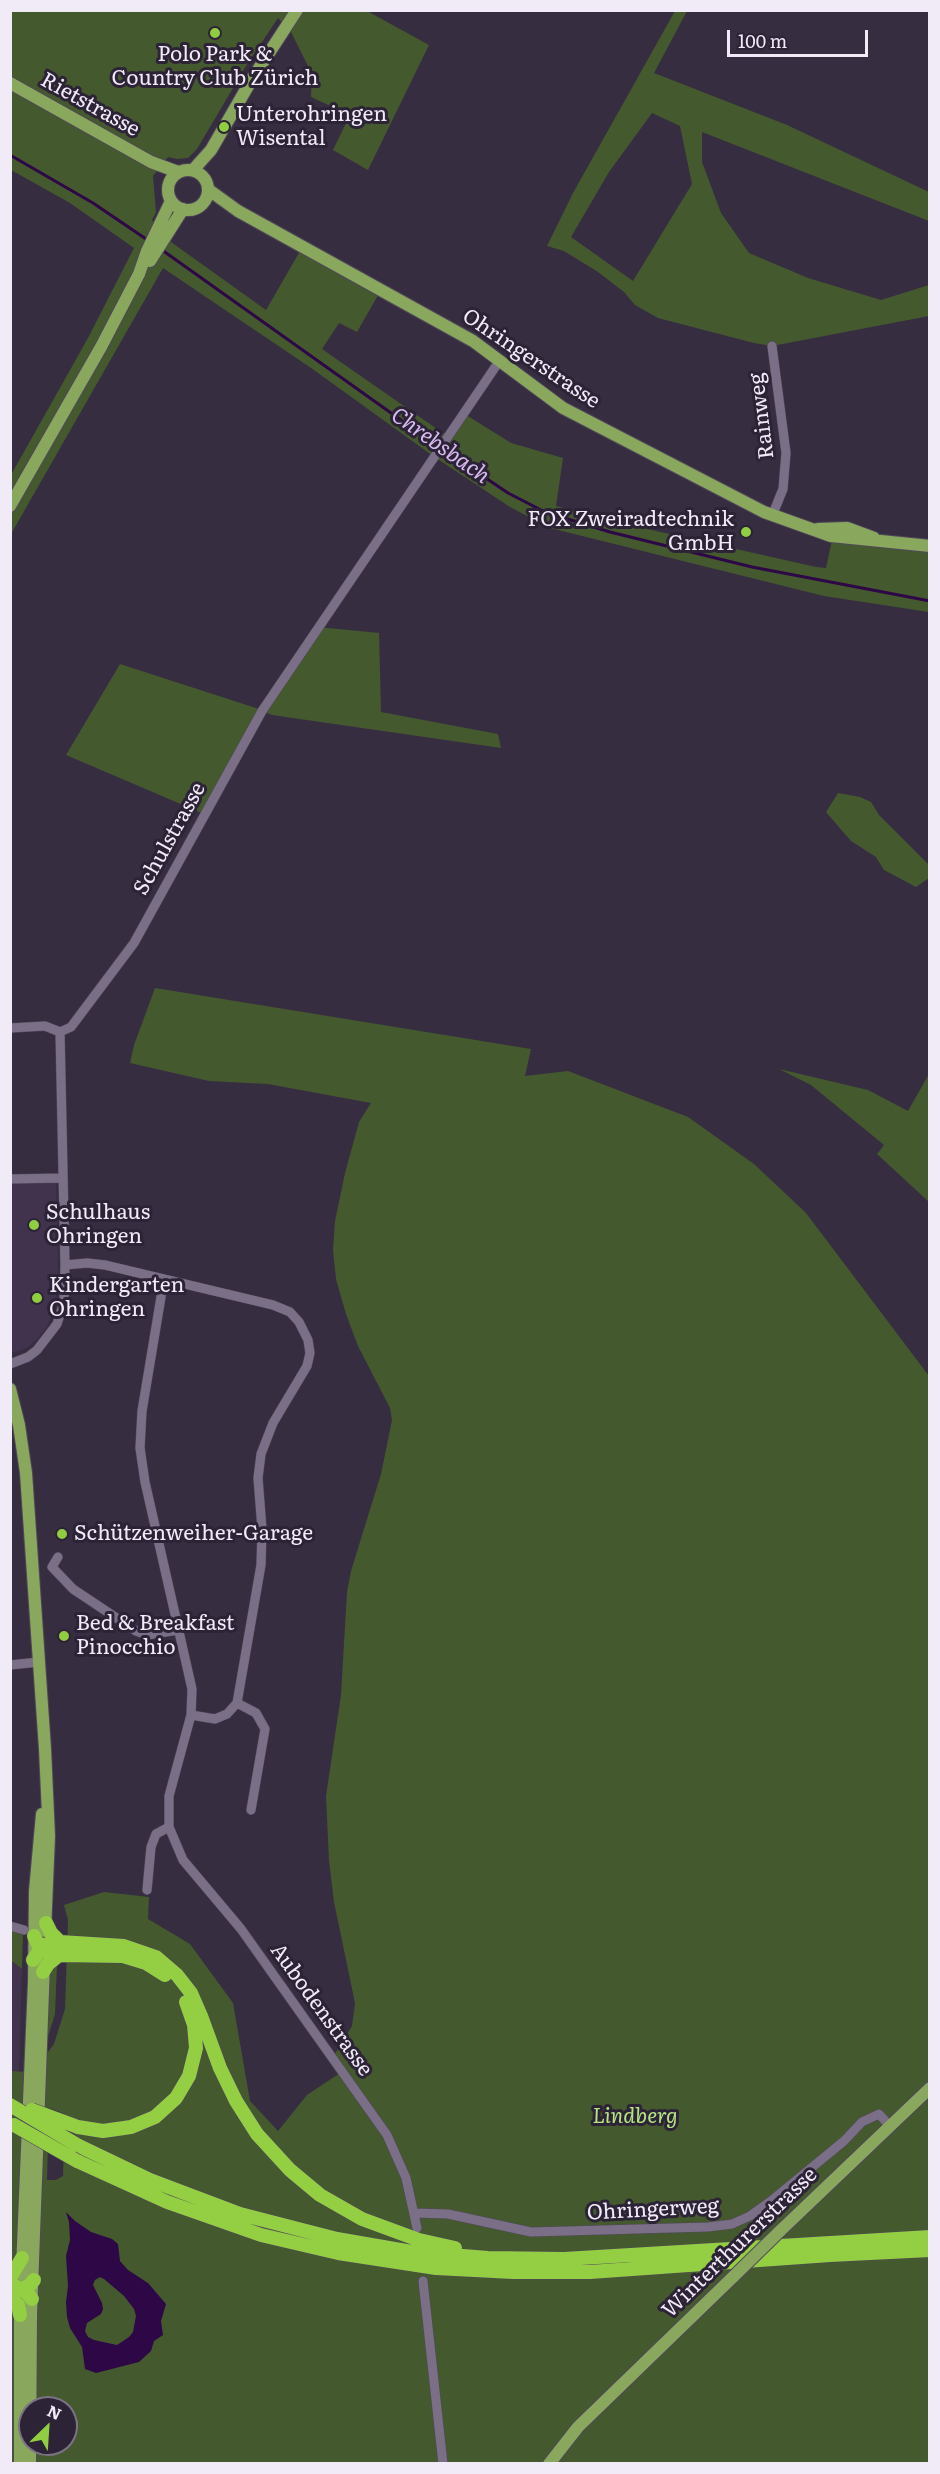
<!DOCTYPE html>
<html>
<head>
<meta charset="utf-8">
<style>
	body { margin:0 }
	#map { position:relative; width:940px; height:2474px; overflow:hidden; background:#372d41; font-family:Literata,serif }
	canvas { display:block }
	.frame { position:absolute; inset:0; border:12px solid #f1eaf7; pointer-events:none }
	.north { position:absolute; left:18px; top:2396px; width:60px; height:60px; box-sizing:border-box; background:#2d2337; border:2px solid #7b7384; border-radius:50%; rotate:25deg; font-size:16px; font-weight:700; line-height:24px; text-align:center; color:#f1eaf7 }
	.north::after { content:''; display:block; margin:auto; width:21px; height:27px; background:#91cd40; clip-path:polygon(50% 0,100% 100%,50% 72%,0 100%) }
	.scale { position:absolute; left:727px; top:30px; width:141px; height:27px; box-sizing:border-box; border:3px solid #f1eaf7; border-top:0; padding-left:8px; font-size:18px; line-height:21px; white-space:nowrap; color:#f1eaf7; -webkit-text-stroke:4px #2d2337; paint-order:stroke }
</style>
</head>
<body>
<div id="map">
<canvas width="940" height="2474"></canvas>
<div class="frame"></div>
<div class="north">N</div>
<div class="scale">100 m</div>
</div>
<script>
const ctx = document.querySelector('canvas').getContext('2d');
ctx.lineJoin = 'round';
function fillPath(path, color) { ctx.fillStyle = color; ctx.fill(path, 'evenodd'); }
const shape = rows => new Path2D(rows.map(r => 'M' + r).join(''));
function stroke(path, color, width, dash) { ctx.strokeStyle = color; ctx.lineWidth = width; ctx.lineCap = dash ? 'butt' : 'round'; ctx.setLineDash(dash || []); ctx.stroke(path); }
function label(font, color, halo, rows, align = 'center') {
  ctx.font = font + ' Literata,serif'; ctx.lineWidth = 6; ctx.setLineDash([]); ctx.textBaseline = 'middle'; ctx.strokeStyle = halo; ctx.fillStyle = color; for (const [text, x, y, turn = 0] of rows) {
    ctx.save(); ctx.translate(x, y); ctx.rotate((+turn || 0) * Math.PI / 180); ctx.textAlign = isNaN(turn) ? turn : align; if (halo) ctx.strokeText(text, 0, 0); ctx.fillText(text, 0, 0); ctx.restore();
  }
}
fillPath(shape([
	[11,1182,56,1182,58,1268,56,1303,47,1327,38,1338,28,1347,16,1352,11,1351],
	[13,1962,22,1969,19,2072,11,2071,10,1963]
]), '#41334d');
fillPath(shape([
	[10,11,367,11,429,45,368,170,333,150,350,115,311,97,312,74,291,32,278,18,246,66,197,149,188,158,177,159,168,157,153,176,156,212,152,220,171,242,266,310,303,246,381,290,357,332,339,323,322,349,447,436,463,413,511,443,563,458,556,506,616,522,816,567,826,568,832,540,929,551,929,612,824,596,550,528,510,507,433,456,314,370,163,268,11,534,11,475,88,338,134,248,70,203,11,170],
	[675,11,687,11,654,73,787,125,929,192,929,221,702,132,702,162,721,213,749,253,808,278,881,300,929,285,929,316,772,346,754,343,658,318,635,305,624,292,598,272,564,251,547,246,573,193],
	[652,113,680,126,692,184,633,281,571,237,609,172],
	[317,627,379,633,381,712,498,734,501,748,272,715,262,711,204,814,66,755,120,664,262,710],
	[838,793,860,797,871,802,879,815,929,865,929,878,916,887,884,870,876,857,851,841,826,812],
	[155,988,531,1049,525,1076,568,1071,688,1117,754,1164,806,1213,929,1376,929,2463,11,2464,11,2071,30,2072,40,2063,54,2044,65,2009,68,1920,64,1905,104,1892,149,1897,148,1919,190,1944,233,2003,250,2101,278,2131,307,2095,343,2071,333,2057,352,2026,355,2003,334,1902,329,1861,326,1796,341,1695,347,1592,351,1571,381,1474,392,1420,390,1408,358,1346,346,1314,336,1279,333,1250,335,1221,345,1173,359,1122,371,1103,268,1084,209,1081,130,1063,134,1045],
	[49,2108,65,2114,63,2176,56,2180,47,2180],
	[30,2408,66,2408,66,2444,30,2444],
	[779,1069,868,1090,908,1111,929,1074,929,1202,877,1154,884,1145,811,1085],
	[11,1930,23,1934,22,1969,13,1962,11,1963],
	[57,1964,55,2014,46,2043,50,1977,52,1969]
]), '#45592f');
fillPath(shape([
	[66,2212,75,2221,91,2232,112,2239,118,2244,120,2261,128,2270,148,2283,166,2304,161,2321,163,2335,154,2341,151,2351,139,2362,96,2373,85,2369,82,2347,70,2328,67,2317,66,2302,68,2286,66,2256,70,2240,69,2222],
	[100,2277,104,2279,124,2296,134,2309,136,2316,133,2332,129,2337,117,2345,94,2340,88,2337,85,2331,87,2323,101,2314,103,2309,102,2303,93,2285,95,2280]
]), '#2e0746');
stroke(shape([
	[10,155,93,203,149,241],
	[162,250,422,435,508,493,545,512,610,532,752,567,930,601]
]), '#2e0746', 3);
const minor = shape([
	[772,346,786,453,783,489,772,516],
	[10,1028,45,1026,60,1032],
	[10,1179,62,1178],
	[65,1265,87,1263,105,1265,273,1305,290,1312,299,1322,308,1340,310,1353,307,1366,273,1423,261,1454,258,1478,262,1529,261,1565,237,1703,227,1714,215,1719,191,1715],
	[164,1279,142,1411,140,1448,145,1482,192,1689,191,1715,169,1796,169,1827,183,1860,241,1929,387,2135,406,2178,417,2228],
	[10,1364,28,1357,37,1350,57,1324,64,1302,65,1265,60,1032,71,1027,134,943,262,711,500,360],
	[58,1557,52,1567,73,1589,136,1631,147,1635,178,1630],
	[10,1665,39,1662],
	[237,1703,256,1713,265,1729,251,1810],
	[147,1890,151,1847,156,1834,169,1827],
	[10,1926,24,1930],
	[415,2213,448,2214,531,2232,708,2227,732,2224,750,2216,771,2201,844,2141,862,2122,879,2114,889,2125],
	[423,2281,443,2464]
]);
const major = shape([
	[10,83,151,162,178,172],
	'168 190a20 20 0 1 1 40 0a20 20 0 1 1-40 0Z',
	[193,170,211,150,252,79,297,10],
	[209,190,238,211,473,341,563,408,764,512,831,536,930,546],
	[150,261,183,209],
	[10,506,101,347,139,274,147,251,171,201],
	[818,529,847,528,874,538],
	[10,1389,19,1425,26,1473,45,1749,49,1836,45,1931],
	[780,2231,930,2088],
	[20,2464,20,2315,34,1982,35,1891,42,1814],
	[30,2464,31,2315,44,1964],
	[549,2464,578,2427,734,2276]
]);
const highway = shape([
	[46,1923,51,1933,60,1942],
	[34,1936,40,1948,49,1953,59,1955,123,1956,146,1963,165,1975],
	[33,1960,44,1945,60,1942,124,1946,156,1957,177,1975,191,1993,201,2016,220,2068,236,2101,257,2134,290,2170,320,2195,362,2219,419,2240,455,2248],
	[43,1972,48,1964,59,1955],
	[78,2127,103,2131,131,2127,155,2117,176,2098,189,2076,196,2048,194,2025,186,2002],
	[77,2145,150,2180,240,2214,337,2239,412,2252,488,2258,564,2259,930,2237],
	[77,2161,167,2202,261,2235,338,2253,436,2268,513,2272,590,2272,830,2255,930,2250],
	[10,2278,22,2258],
	[10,2284,26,2292,32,2299],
	[10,2294,29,2286,34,2280],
	[10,2298,18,2305,20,2315]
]);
stroke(minor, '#514859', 10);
stroke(major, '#514859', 14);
stroke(highway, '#514859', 15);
stroke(minor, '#7a6f86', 9);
stroke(major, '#89a85e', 12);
stroke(highway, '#93ce43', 14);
const majorBridge = shape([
	[734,2276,780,2231]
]);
const highwayBridge = shape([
	[10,2105,77,2145],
	[32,2110,78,2127],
	[14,2125,77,2161]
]);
stroke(majorBridge, '#514859', 14, []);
stroke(highwayBridge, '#514859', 15, []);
stroke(majorBridge, '#89a85e', 12);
stroke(highwayBridge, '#93ce43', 14);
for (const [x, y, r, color] of [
	[215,33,6,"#91cd40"],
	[224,127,6,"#91cd40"],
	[746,532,6,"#91cd40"],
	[34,1225,6,"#91cd40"],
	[37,1298,6,"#91cd40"],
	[62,1534,6,"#91cd40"],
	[64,1636,6,"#91cd40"]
]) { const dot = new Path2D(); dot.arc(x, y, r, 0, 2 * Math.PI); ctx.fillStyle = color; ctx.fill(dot); stroke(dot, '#2d2337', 2); }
label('21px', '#f1eaf7', '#2d2337', [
	["Polo Park &",215,55,"center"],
	["Country Club Zürich",215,79,"center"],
	["Unterohringen",236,115],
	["Wisental",236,139],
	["FOX Zweiradtechnik",734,520,"right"],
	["GmbH",734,544,"right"],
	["Schulhaus",46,1213],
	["Ohringen",46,1237],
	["Kindergarten",49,1286],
	["Ohringen",49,1310],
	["Schützenweiher-Garage",74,1534],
	["Bed & Breakfast",76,1624],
	["Pinocchio",76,1648]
], 'left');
label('21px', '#f1eaf7', '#2d2337', [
	["Rietstrasse",90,105,29],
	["Ohringerstrasse",531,359,34],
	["Rainweg",762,416,-97],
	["Schulstrasse",170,839,-61],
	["Aubodenstrasse",321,2010,54],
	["Ohringerweg",653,2210,-3],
	["Winterthurerstrasse",740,2243,-44]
]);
label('italic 21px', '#b5e580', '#2d2337', [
	["Lindberg",635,2117]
]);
label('italic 22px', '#d7baf2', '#2d2337', [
	["Chrebsbach",440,446,35]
]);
</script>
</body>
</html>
